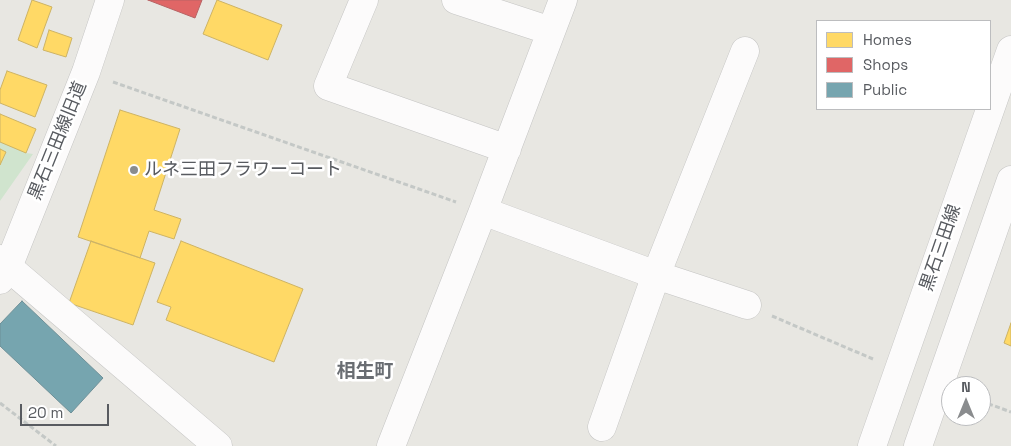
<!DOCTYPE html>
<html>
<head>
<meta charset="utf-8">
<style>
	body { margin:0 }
	#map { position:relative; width:1011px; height:446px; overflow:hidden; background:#e8e7e2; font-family:"Space Grotesk",sans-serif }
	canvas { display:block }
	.legend { position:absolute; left:816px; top:20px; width:175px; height:90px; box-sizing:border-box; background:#fff; border:1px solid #bcbdbf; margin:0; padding:6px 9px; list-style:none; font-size:15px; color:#585b60 }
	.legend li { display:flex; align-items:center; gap:10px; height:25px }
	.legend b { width:25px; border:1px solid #bcbdbf }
	.north { position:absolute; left:941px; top:376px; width:50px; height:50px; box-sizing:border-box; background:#fff; border:1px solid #bcbdbf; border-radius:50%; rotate:0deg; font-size:14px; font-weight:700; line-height:20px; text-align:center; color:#585b60 }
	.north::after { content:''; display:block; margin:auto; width:18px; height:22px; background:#8a8c8e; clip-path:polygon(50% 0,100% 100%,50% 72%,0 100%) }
	.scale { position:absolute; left:20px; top:404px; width:89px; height:22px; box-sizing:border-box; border:2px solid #585b60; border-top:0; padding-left:6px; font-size:15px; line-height:18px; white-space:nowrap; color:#585b60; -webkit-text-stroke:4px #fff; paint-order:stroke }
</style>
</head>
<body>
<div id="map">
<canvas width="1011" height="446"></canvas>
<ul class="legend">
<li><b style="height:14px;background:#ffd966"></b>Homes</li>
<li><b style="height:14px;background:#e06666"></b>Shops</li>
<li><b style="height:14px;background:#76a5af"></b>Public</li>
</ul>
<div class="north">N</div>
<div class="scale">20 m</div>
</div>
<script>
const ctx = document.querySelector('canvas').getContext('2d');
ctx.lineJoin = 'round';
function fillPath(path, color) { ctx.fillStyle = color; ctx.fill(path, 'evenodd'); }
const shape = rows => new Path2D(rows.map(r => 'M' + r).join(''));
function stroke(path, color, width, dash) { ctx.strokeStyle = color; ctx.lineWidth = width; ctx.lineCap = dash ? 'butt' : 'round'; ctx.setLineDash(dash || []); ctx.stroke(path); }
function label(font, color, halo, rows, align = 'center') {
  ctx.font = font + ' "Space Grotesk","Noto Sans JP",sans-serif'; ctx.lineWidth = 5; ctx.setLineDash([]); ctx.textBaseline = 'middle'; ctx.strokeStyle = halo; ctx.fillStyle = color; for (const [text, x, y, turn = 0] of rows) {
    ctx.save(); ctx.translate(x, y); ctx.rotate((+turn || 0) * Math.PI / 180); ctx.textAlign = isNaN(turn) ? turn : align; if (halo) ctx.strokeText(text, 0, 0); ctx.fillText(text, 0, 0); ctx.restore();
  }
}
fillPath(shape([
	[0,140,26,153,33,154,0,201]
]), '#d0e4ce');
const homes = shape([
	[32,0,52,7,37,48,18,40,32,0],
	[217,0,282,25,268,60,203,34,217,0],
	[49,30,72,38,66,57,43,50,49,30],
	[7,71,47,85,35,117,0,103,0,90,7,71],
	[120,110,180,129,154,210,181,219,174,239,149,231,140,258,78,237,120,110],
	[0,114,36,129,26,153,0,142,0,114],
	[0,149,6,152,0,165,0,149],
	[91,241,155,263,133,325,69,303,91,241],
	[181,241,303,289,274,362,166,320,171,307,157,302,181,241],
	[1011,323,1011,346,1004,343,1011,323]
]);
fillPath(homes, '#ffd966');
stroke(homes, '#cdb364', 1);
const shops = shape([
	[148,0,202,0,195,18,148,0]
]);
fillPath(shops, '#e06666');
stroke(shops, '#b76364', 1);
const public = shape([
	[22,301,103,378,71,413,0,346,0,324,22,301]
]);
fillPath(public, '#76a5af');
stroke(public, '#6d8f97', 1);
const street = shape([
	[364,0,328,86,507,149],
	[456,0,551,31],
	[483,211,656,275,747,305],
	[0,259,8,267,218,446],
	[602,427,656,275,745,51],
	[391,446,483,211,563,0]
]);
const secondary = shape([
	[0,280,8,267,86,72,110,0],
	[872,446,1011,50],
	[918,446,1011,180]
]);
stroke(street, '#c4c4c3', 29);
stroke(secondary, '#c5c5c4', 29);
stroke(shape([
	[113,82,456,202],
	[772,316,873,359],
	[981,401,1011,412],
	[0,403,56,446]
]), '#c4c8c6', 3, [5, 2.5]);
stroke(street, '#fcfbfb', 28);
stroke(secondary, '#fcfbfb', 28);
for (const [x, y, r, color] of [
	[134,170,5,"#8a8c8e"]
]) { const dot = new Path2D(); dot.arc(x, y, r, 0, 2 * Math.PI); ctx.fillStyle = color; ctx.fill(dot); stroke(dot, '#fff', 2); }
label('18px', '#585b60', '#fff', [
	["黒石三田線旧道",58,141,-68],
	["黒石三田線",941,248,-71]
]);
label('18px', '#585b60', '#fff', [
	["ルネ三田フラワーコート",144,170]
], 'left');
label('bold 19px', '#696d72', '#fff', [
	["相生町",365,372]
]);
</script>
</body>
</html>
